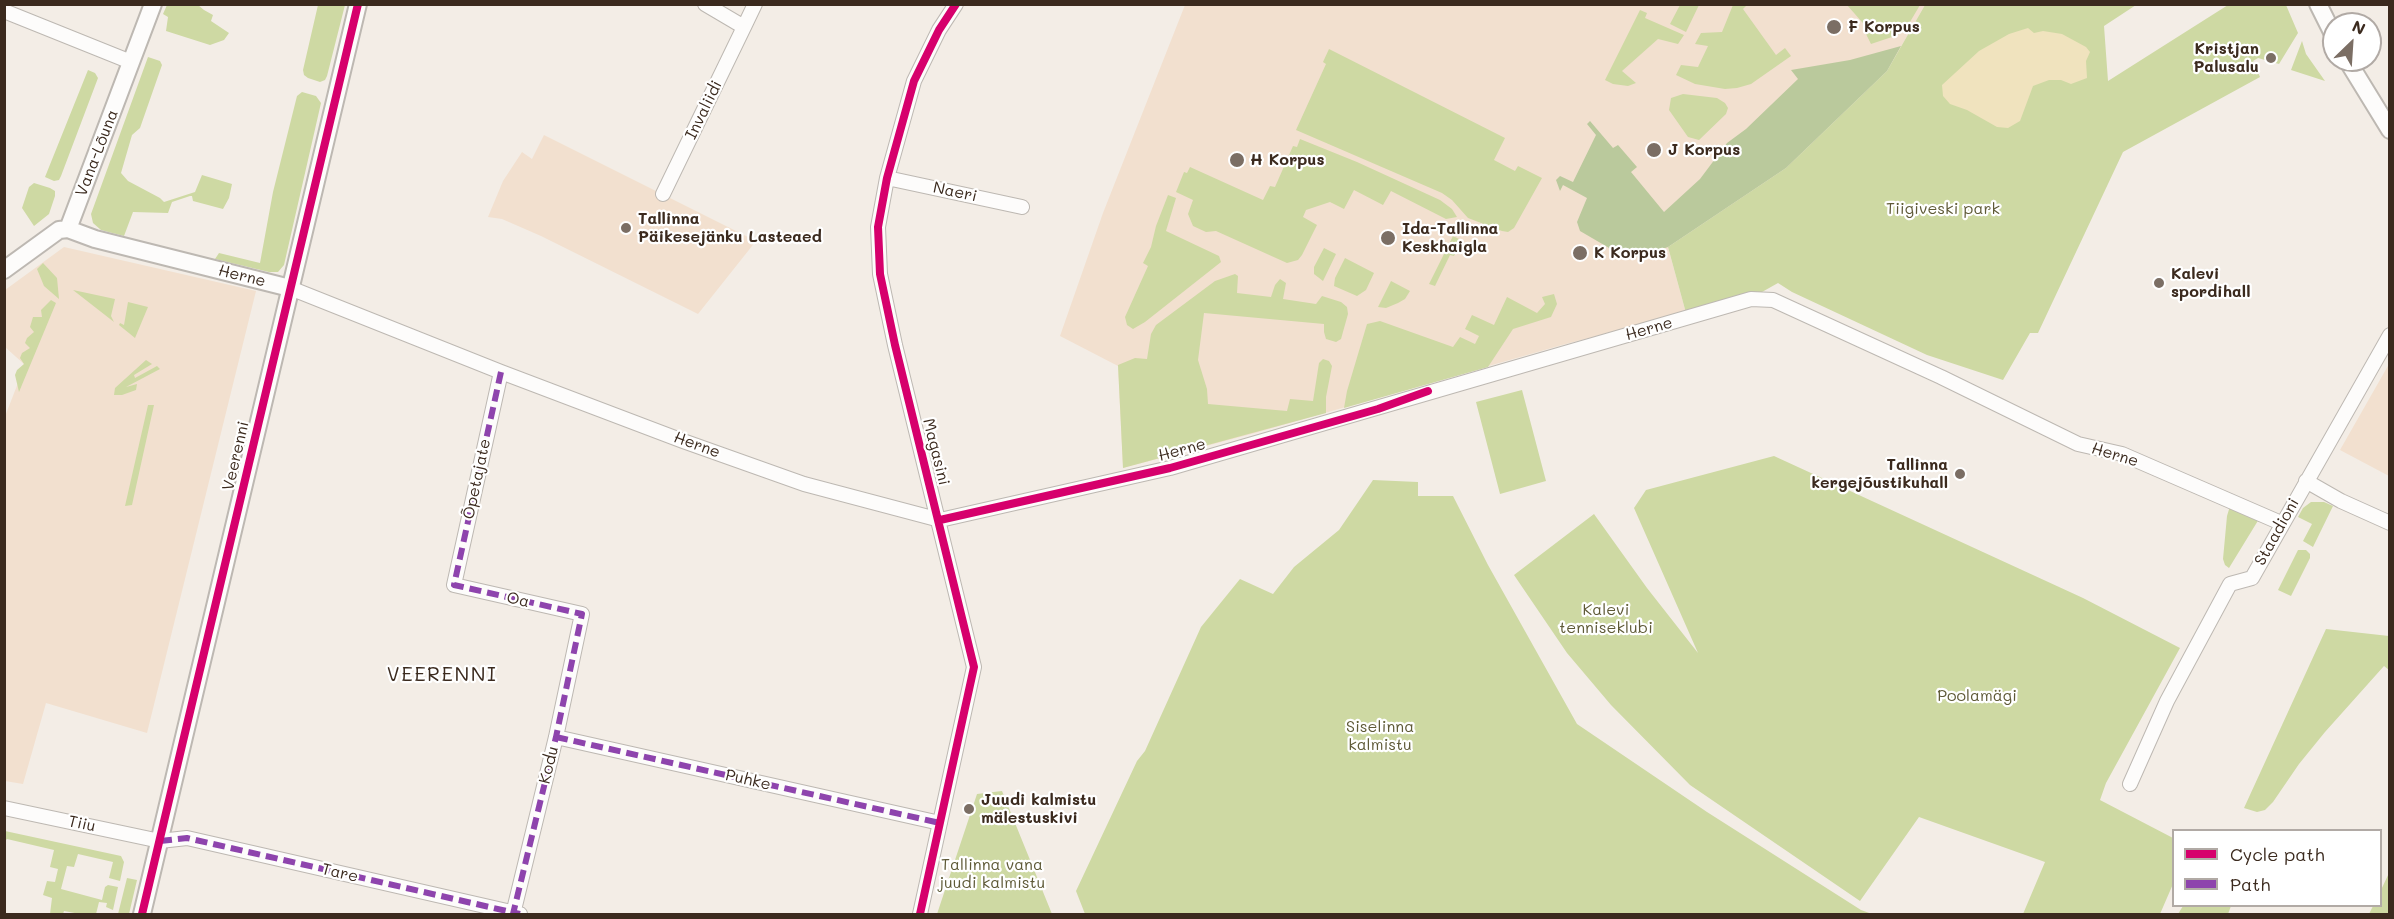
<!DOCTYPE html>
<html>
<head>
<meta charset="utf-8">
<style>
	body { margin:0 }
	#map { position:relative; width:2394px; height:919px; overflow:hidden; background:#f3ede6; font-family:Mali,sans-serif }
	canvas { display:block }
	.frame { position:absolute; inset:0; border:6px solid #3b2a1e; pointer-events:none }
	.legend { position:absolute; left:2172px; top:829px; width:210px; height:78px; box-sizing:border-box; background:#fff; border:2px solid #b1aaa5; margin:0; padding:8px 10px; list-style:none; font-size:18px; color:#3b2a1e }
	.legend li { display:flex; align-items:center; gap:12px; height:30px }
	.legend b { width:30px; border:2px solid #b1aaa5 }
	.north { position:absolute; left:2322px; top:12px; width:60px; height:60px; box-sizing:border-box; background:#fff; border:2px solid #b1aaa5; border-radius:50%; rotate:25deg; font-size:16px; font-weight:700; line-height:24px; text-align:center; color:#3b2a1e }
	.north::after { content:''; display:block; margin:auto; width:21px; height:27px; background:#7b6e64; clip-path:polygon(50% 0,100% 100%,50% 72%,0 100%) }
</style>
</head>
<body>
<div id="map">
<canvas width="2394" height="919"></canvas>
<div class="frame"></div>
<ul class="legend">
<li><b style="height:8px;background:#d6006c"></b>Cycle path</li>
<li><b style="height:8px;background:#8e44ad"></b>Path</li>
</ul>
<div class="north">N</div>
</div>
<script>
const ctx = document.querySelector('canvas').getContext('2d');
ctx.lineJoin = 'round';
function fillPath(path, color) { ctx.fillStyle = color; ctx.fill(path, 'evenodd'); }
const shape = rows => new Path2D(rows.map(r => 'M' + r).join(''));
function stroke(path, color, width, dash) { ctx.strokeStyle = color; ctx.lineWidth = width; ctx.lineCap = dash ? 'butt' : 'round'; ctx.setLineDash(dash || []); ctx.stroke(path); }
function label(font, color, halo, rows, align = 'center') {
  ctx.font = font + ' Mali,sans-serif'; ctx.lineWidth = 4.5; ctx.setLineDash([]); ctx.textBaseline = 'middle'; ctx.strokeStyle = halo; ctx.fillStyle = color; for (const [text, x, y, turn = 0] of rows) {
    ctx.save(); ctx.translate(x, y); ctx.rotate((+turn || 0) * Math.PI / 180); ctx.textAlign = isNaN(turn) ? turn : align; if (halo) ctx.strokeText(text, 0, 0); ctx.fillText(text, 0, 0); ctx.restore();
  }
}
fillPath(shape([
	[1185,5,1925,5,1887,71,1786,168,1668,247,1686,313,1562,345,1255,433,1123,468,1118,366,1060,336,1103,213],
	[544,135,756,241,698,314,541,236,502,219,488,217,503,181,522,152,532,159],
	[64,247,256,291,147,733,46,703,23,784,5,781,4,419,25,365,5,347,5,290],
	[2389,364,2389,476,2340,450]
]), '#f2e0cf');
fillPath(shape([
	[167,5,198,5,204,10,213,15,211,21,229,33,224,40,210,45,166,31,168,17,163,14],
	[318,5,345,5,327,76,325,80,320,82,308,78,304,75,303,70],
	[1680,5,1699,5,1686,32,1670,24],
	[1733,5,1747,5,1743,9,1776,55,1785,48,1791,56,1751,84,1737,88,1725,89,1695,84,1676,75,1681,65,1698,67,1708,46,1695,44,1701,33,1722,32],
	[1847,5,1920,5,1907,27,1898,35,1871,44,1866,34,1869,30],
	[1925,5,2136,5,2104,26,2108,81,2228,5,2286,5,2298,33,2279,64,2258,58,2253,61,2260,77,2123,152,2038,333,2030,333,2003,380,1927,355,1792,292,1778,283,1762,292,1686,313,1668,247,1786,168,1887,71],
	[1640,10,1647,13,1645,18,1684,35,1678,44,1658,39,1622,71,1636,83,1628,86,1613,84,1605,80],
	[2302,41,2306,54,2325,81,2291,70],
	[1329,49,1505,138,1494,160,1515,171,1518,166,1542,178,1514,228,1508,232,1502,231,1468,218,1452,200,1442,193,1296,130,1326,64,1323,62],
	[148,57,160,61,162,65,140,128,132,135,121,173,128,181,160,198,164,202,195,192,202,175,232,184,229,198,223,209,193,201,192,196,190,196,172,202,168,213,133,212,124,236,101,230,93,223,91,214],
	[88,70,95,73,98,78,61,176,59,180,54,181,45,177],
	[302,92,316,96,321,103,284,265,278,272,269,272,215,259,219,253,260,263,273,192,297,96],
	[1683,94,1717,98,1725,103,1728,108,1726,114,1699,140,1688,137,1669,110,1671,98],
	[1300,139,1357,162,1440,200,1452,209,1457,217,1446,219,1391,191,1383,205,1354,190,1344,209,1330,202,1306,210,1303,217,1317,225,1302,255,1298,260,1287,263,1216,231,1206,232,1193,226,1188,214,1193,200,1176,192,1184,172,1187,173,1190,167,1263,200,1270,186,1275,187,1293,146,1297,147],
	[34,183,50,188,55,191,55,196,49,214,34,226,22,208,29,187],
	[1168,195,1176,198,1166,231,1219,256,1221,262,1145,322,1133,329,1127,325,1125,317,1148,266,1143,263,1151,247,1156,226],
	[1453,236,1461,240,1454,256,1450,255,1435,286,1429,284],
	[1324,248,1336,254,1323,281,1314,274,1314,267],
	[1345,258,1374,273,1366,290,1357,296,1334,286,1335,278],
	[43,263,57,278,59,299,44,286,37,269],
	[1235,274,1238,276,1237,293,1271,297,1275,285,1280,279,1286,283,1283,299,1316,304,1322,296,1341,302,1347,307,1348,314,1341,339,1336,342,1326,339,1324,332,1324,324,1204,313,1198,360,1207,389,1208,404,1287,411,1290,399,1313,401,1319,363,1323,359,1329,361,1332,366,1326,397,1326,413,1123,468,1118,365,1135,358,1147,359,1151,334,1156,325,1215,281],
	[1391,281,1410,291,1405,299,1398,303,1386,308,1378,307],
	[73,290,115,299,111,316,114,322],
	[1554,294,1557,304,1551,317,1513,329,1488,367,1344,408,1347,391,1367,324,1380,321,1453,347,1460,337,1475,344,1479,336,1465,329,1472,315,1494,325,1507,297,1537,313,1545,304,1542,297],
	[51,300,56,303,19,392,15,375,17,370,24,364,20,358,22,353,30,348,25,343,27,338,34,332,30,327,33,317,42,317,41,310],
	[128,302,148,307,135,338,119,325,120,323,124,325],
	[146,360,152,364,134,375,135,378,157,366,160,369,126,387,137,384,136,390,122,395,114,395,115,388],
	[1522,390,1546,481,1500,494,1476,402],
	[148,405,154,405,132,505,125,506],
	[1774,456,2083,598,2180,648,2106,783,2100,800,2173,838,2173,884,2160,914,2023,914,2045,862,1919,817,1860,901,1690,785,1611,705,1567,653,1514,575,1594,514,1647,588,1698,653,1634,508,1646,490],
	[1373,480,1418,482,1418,496,1453,496,1488,565,1577,724,1707,812,1861,910,1872,914,1085,914,1076,891,1137,761,1145,751,1201,627,1240,579,1273,594,1294,567,1339,530],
	[2311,502,2324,502,2333,506,2313,547,2303,541,2312,524,2298,517,2303,508],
	[2230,506,2259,519,2229,568,2225,565,2223,559,2227,516],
	[2298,550,2306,550,2310,554,2310,558,2291,596,2278,590],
	[2326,629,2389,636,2389,670,2384,666,2325,732,2299,764,2273,802,2265,810,2257,812,2244,808],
	[1002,791,1052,914,937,914,977,794],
	[5,831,121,856,124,862,120,881,109,878,113,862,78,854,74,867,67,866,61,889,102,900,105,887,108,885,118,887,113,910,106,907,107,903,99,902,96,914,80,914,64,911,63,914,50,914,52,898,43,895,47,881,55,882,58,869,50,867,54,850,7,839,5,841],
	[2389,873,2389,914,2369,914,2373,906,2380,906,2381,890],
	[127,878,137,880,129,914,118,914],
	[2183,906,2231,906,2228,914,2178,914]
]), '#ced9a3');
fillPath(shape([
	[1901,46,1887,71,1786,168,1668,247,1646,255,1644,260,1631,254,1628,259,1580,231,1577,222,1587,198,1563,185,1560,191,1556,180,1560,176,1573,182,1596,135,1587,124,1590,121,1613,148,1618,145,1637,167,1631,172,1664,212,1700,179,1727,143,1746,129,1798,79,1791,70,1850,60]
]), '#bac99c');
fillPath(shape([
	[2028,28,2034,33,2043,31,2062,34,2086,47,2090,52,2086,61,2087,78,2071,84,2061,80,2049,80,2033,86,2020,121,2008,128,1997,127,1967,110,1950,104,1943,96,1942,85,1979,51,2009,34]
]), '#f0e3be');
const minor = shape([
	[705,4,744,27,755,4],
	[4,11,131,62],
	[887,178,1022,207],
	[663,194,744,27],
	[290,288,501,372,683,441,804,484,940,520,1170,468,1751,299,1773,300,1941,377,2078,444,2122,454,2281,523],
	[501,372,454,585,582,614,556,737,513,914],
	[2306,481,2341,501,2390,523],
	[556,737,940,823],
	[2130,784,2167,701,2230,584,2252,578,2390,335],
	[4,808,160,841,187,838,520,914],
	[920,914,974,667,895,345,880,274,878,227,887,178,914,81,939,30,956,4]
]);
const tertiary = shape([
	[2318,4,2334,36],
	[2347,60,2390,130],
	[68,229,153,4],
	[68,229,95,239,290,288],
	[4,270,59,230,68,229],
	[142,914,358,4]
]);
stroke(minor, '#bdb8b2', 16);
stroke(tertiary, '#bdb8b2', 20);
stroke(minor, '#fdfcfb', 14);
stroke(tertiary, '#fdfcfb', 16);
stroke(shape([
	[501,372,454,585,582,614,556,737,513,914],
	[556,737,940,823],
	[160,841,187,838,520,914]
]), '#8e44ad', 6, [12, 6]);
stroke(shape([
	[940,520,1170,468,1378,409,1428,391],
	[142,914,358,4],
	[920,914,974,667,895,345,880,274,878,227,887,178,914,81,939,30,956,4]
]), '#d6006c', 8);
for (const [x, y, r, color] of [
	[1834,27,8,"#7b6e64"],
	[2271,58,6,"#7b6e64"],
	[1654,150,8,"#7b6e64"],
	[1237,160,8,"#7b6e64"],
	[626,228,6,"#7b6e64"],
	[1388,238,8,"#7b6e64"],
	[1580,253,8,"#7b6e64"],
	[2159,283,6,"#7b6e64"],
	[1960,474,6,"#7b6e64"],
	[969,809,6,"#7b6e64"]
]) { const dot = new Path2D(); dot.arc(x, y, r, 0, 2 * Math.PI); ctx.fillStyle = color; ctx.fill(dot); stroke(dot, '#fff', 2); }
label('bold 16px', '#3b2a1e', '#fff', [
	["F Korpus",1848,27],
	["Kristjan",2259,49,"right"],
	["Palusalu",2259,67,"right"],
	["J Korpus",1668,150],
	["H Korpus",1250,160],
	["Tallinna",638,219],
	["Päikesejänku Lasteaed",638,237],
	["Ida-Tallinna",1402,229],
	["Keskhaigla",1402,247],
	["K Korpus",1594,253],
	["Kalevi",2171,274],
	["spordihall",2171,292],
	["Tallinna",1948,465,"right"],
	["kergejõustikuhall",1948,483,"right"],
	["Juudi kalmistu",981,800],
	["mälestuskivi",981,818]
], 'left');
label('16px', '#3b2a1e', '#fff', [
	["Invaliidi",704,110,-64],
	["Vana-Lõuna",97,153,-69],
	["Naeri",955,192,12],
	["Herne",242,276,14],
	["Herne",1649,329,-16],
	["Herne",697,445,20],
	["Herne",1182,450,-15],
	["Magasini",936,452,76],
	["Herne",2115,455,17],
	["Veerenni",236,456,-77],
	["Õpetajate",477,479,-78],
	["Staadioni",2277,532,-61],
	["Oa",518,600,13],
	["Kodu",549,765,-76],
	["Puhke",748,780,13],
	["Tiiu",82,824,12],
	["Tare",340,873,13]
]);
label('16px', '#5e5936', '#fff', [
	["Tiigiveski park",1943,209],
	["Kalevi",1606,610],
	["tenniseklubi",1606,628],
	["Poolamägi",1977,696],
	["Siselinna",1380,727],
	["kalmistu",1380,745],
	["Tallinna vana",992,865],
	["juudi kalmistu",992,883]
]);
ctx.letterSpacing = '1.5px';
label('20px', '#3b2a1e', '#fff', [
	["VEERENNI",442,675]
]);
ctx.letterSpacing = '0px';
</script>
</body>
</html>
